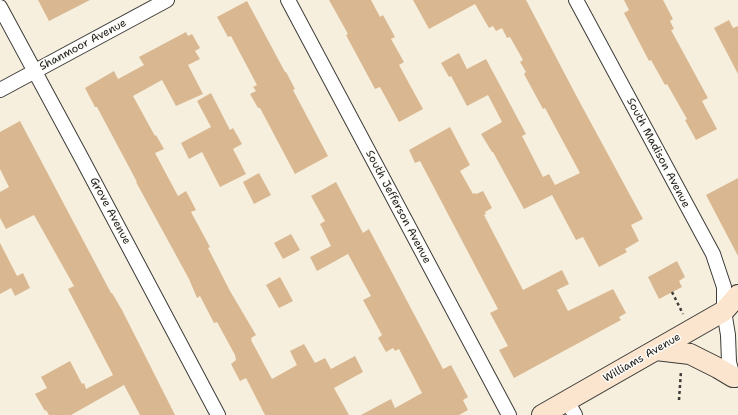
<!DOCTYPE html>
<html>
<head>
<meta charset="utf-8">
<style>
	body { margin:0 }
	canvas { display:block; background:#f6efdd }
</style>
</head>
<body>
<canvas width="738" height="415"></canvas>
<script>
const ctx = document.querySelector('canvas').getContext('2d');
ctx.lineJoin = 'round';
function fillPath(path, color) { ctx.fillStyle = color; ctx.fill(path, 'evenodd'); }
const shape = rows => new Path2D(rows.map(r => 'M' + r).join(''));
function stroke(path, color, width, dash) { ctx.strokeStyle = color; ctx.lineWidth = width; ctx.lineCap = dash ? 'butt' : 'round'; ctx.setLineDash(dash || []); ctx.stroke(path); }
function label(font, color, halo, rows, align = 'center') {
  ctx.font = font + ' "Shantell Sans",sans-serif'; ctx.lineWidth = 3; ctx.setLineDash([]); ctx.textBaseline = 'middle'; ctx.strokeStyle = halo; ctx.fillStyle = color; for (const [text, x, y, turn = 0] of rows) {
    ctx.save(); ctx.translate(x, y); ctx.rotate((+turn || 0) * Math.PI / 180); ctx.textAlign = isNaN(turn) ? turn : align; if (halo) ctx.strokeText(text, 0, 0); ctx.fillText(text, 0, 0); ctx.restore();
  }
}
fillPath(shape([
	[38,0,90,0,49,21],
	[329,0,371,0,380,17,383,15,395,37,391,39,404,62,399,65,423,109,399,122,380,87,375,89,346,35,348,34],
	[413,0,526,0,578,99,643,219,631,225,639,241,625,249,627,252,599,267,583,237,576,240,552,195,524,209,493,152,492,152,481,134,502,122,488,95,467,106,451,76,449,77,441,63,459,53,467,69,486,59,526,134,522,136,543,177,549,174,555,185,580,173,545,108,543,109,524,74,526,72,520,62,523,60,510,37,507,38,502,28,496,31,493,26,489,28,475,4,429,29],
	[624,0,663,0,673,19,670,21,674,29,671,30,708,98,702,101,717,129,696,140,685,120,687,119,667,84,665,85,651,60,649,61,624,13,629,10],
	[247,1,285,72,286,72,295,89,293,90,328,156,295,174,260,108,258,108,250,94,256,91,253,87,257,85,231,36,228,37,217,17],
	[729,20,733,28,738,26,738,74,714,28],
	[186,32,188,36,192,34,200,48,195,51,200,59,188,65,203,94,176,106,162,80,133,96,155,136,156,135,164,149,155,153,178,196,186,191,196,210,191,212,210,247,208,248,230,291,256,335,251,338,252,339,251,340,272,379,297,365,290,351,304,344,315,363,325,358,331,369,355,356,363,372,334,388,349,415,265,415,246,378,240,381,231,364,236,360,235,355,217,322,214,323,200,296,197,298,189,279,136,182,137,182,97,107,95,107,85,88,114,71,118,79,144,65,139,57],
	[211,93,230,130,233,128,242,144,233,149,246,174,220,187,202,152,189,159,181,143,211,127,197,101],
	[20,121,111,293,112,293,122,310,175,415,140,415,124,385,71,415,49,415,46,410,45,411,35,394,47,388,41,377,70,361,82,384,84,383,86,389,113,375,68,289,74,286,34,215,6,229,0,218,0,192,9,187,0,169,0,132],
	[450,127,470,165,460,171,473,194,475,193,476,194,483,191,492,208,485,212,486,214,484,215,523,290,562,270,569,284,557,290,568,311,613,289,626,313,619,317,621,320,514,378,499,350,508,346,490,313,498,309,420,161,415,163,409,150],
	[259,173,271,195,254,204,243,182],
	[738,178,738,256,706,195],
	[336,182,363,233,369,229,443,369,451,365,468,397,463,400,468,410,459,415,361,415,391,399,395,408,422,393,399,349,395,351,393,348,386,352,378,338,382,335,363,300,371,296,348,254,317,271,310,257,331,246,320,224,325,221,311,196],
	[291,234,300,250,283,259,274,243],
	[0,243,17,276,23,273,30,288,15,296,11,288,0,294],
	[677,261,685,277,679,281,682,287,659,299,648,277],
	[280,277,293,301,279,308,266,285]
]), '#d9b891');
const street = shape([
	[288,0,509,415],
	[576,0,713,254,724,287,724,311,728,335,729,362,733,377,735,380],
	[0,7,81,157,218,415],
	[0,90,167,0],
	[567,401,575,415]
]);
const secondary = shape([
	[656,350,690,354,718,368,733,377],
	[542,415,724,311,738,295]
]);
stroke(street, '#3d3c39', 16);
stroke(secondary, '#3d3c39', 22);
stroke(shape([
	[672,292,683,314],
	[679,400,681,371]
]), '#3d3c39', 2.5, [3, 3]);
stroke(street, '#fff', 14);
stroke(secondary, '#fce5cf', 20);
label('11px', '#1c1c1c', '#fdfcf7', [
	["Shanmoor Avenue",83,45,-28],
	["South Madison Avenue",658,153,62],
	["South Jefferson Avenue",398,207,62],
	["Grove Avenue",110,211,62],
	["Williams Avenue",642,358,-30]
]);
</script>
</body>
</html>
